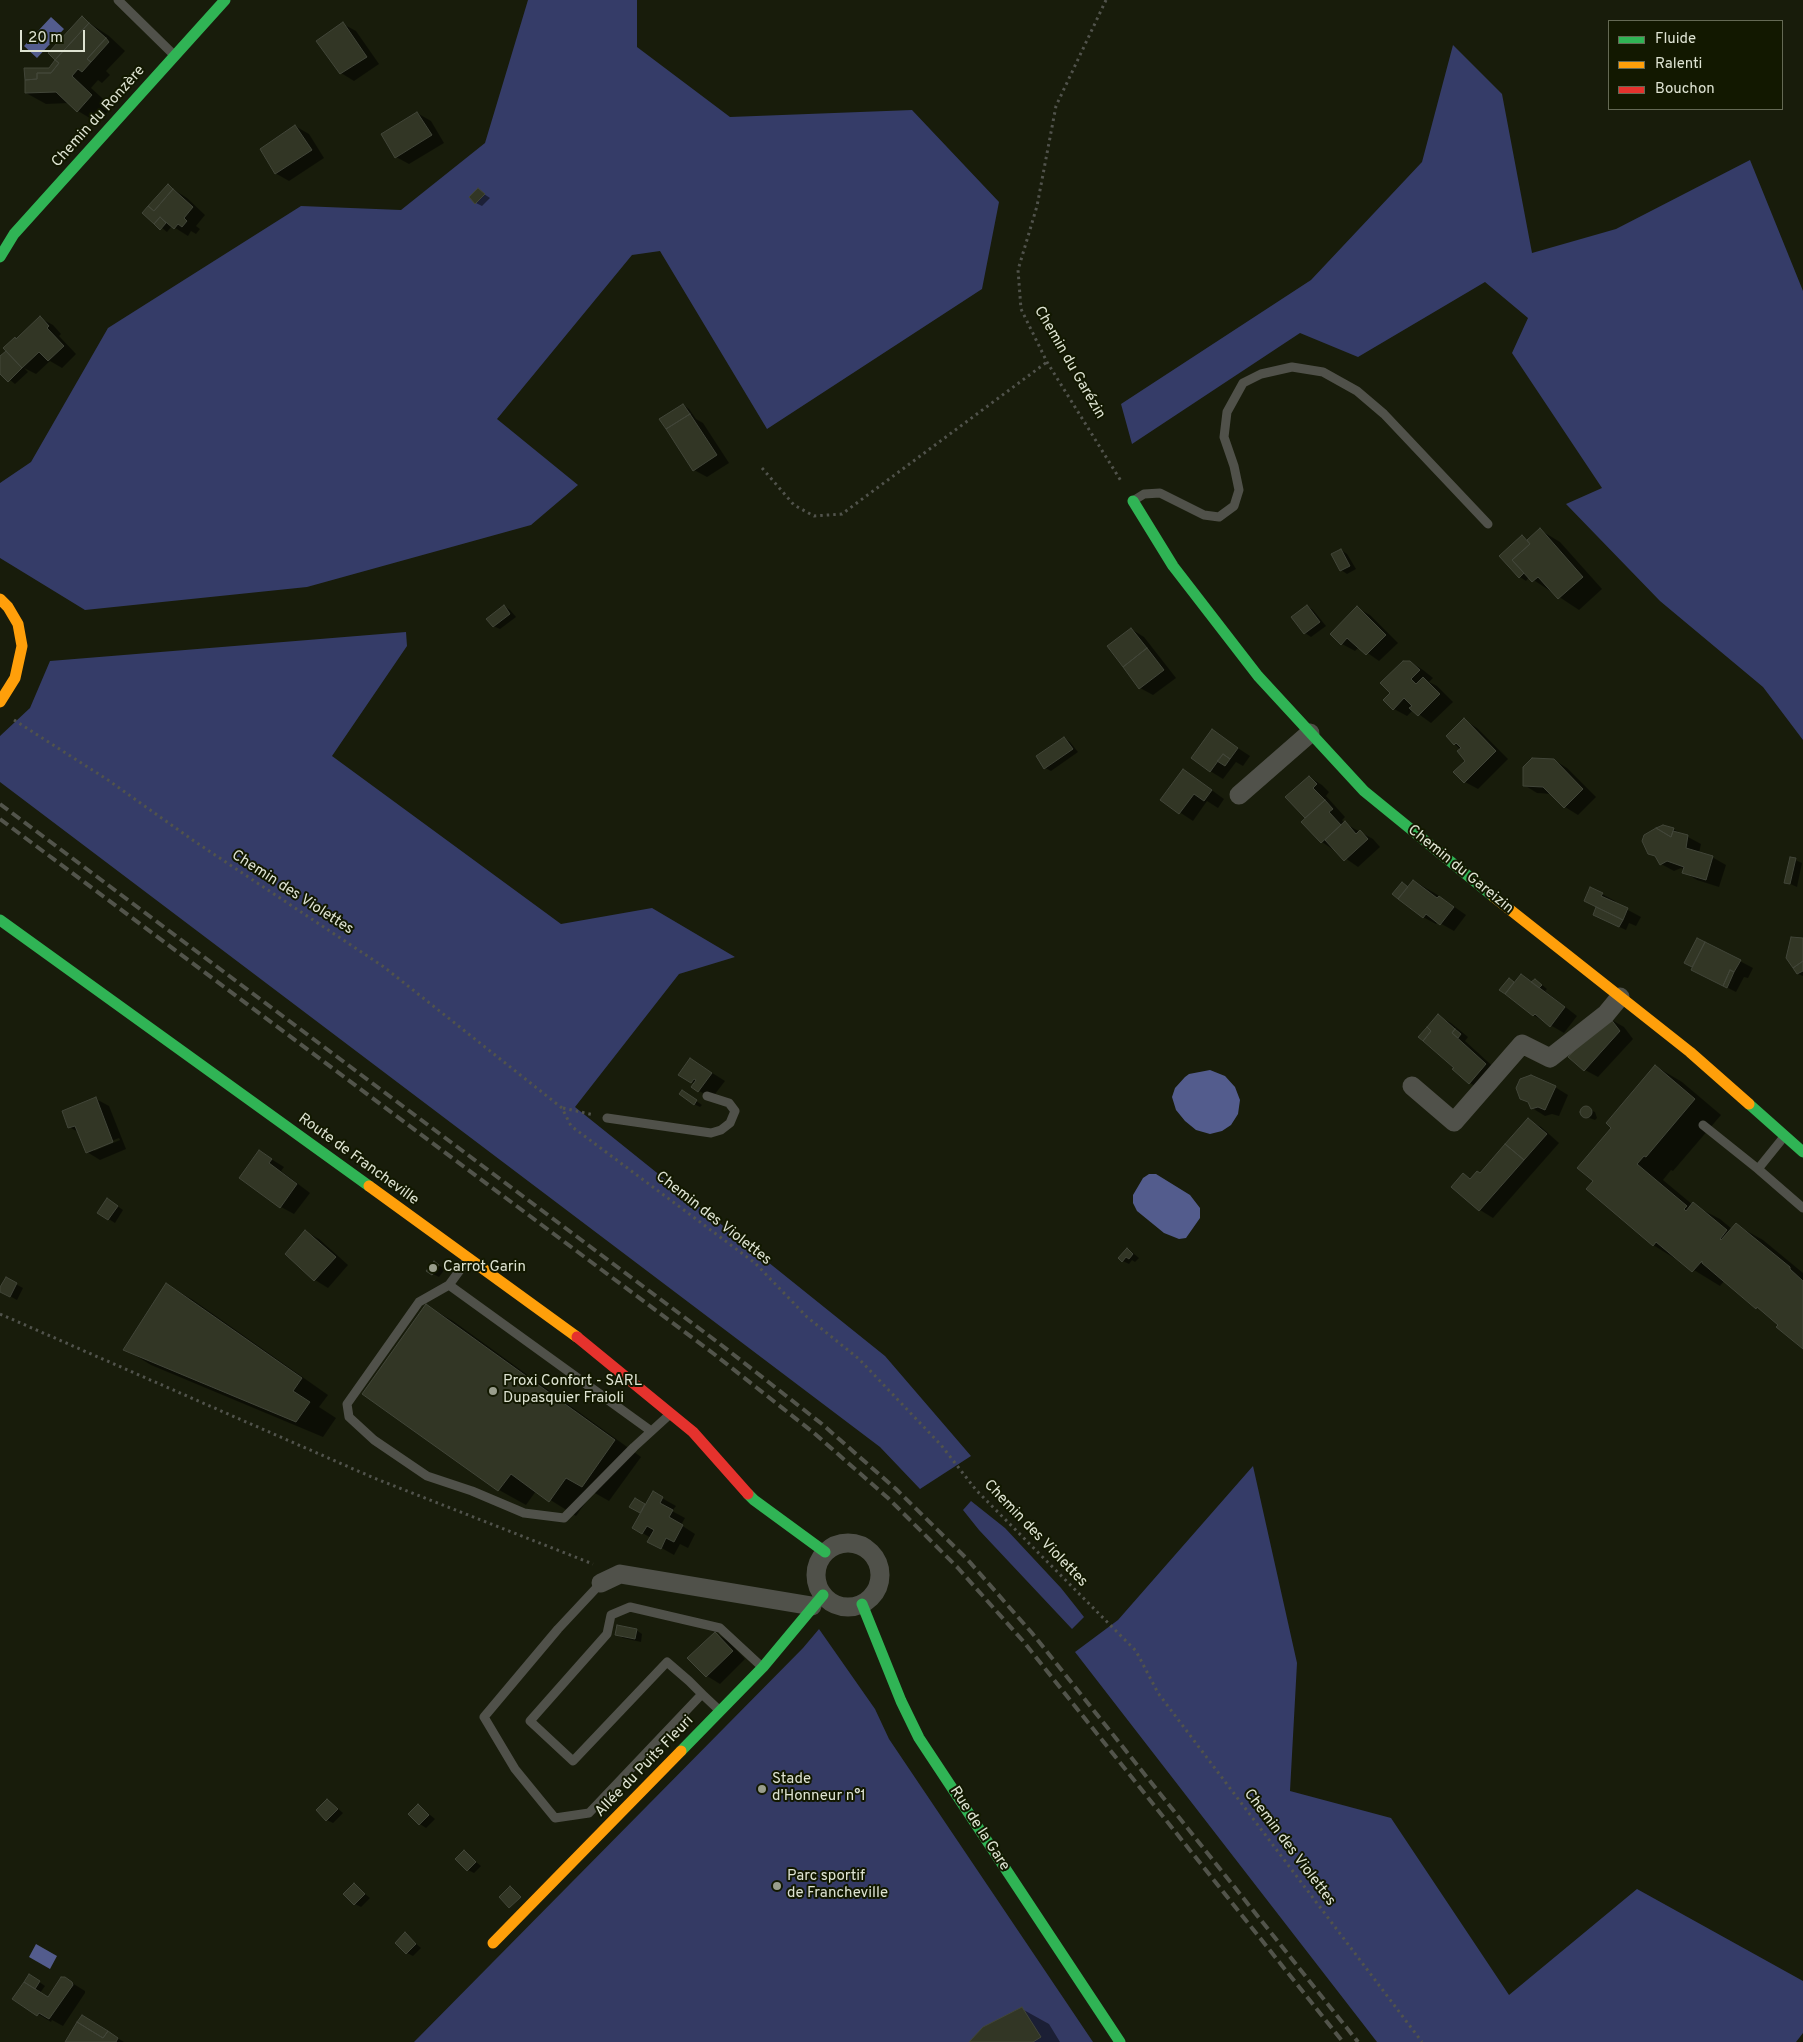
<!DOCTYPE html>
<html>
<head>
<meta charset="utf-8">
<style>
	body { margin:0 }
	#map { position:relative; width:1803px; height:2042px; overflow:hidden; background:#181c0b; font-family:Overpass,sans-serif }
	canvas { display:block }
	.legend { position:absolute; left:1608px; top:20px; width:175px; height:90px; box-sizing:border-box; background:#121800; border:1px solid #646954; margin:0; padding:6px 9px; list-style:none; font-size:15px; color:#dee3d2 }
	.legend li { display:flex; align-items:center; gap:10px; height:25px }
	.legend b { width:25px; border:1px solid #646954 }
	.scale { position:absolute; left:20px; top:30px; width:65px; height:22px; box-sizing:border-box; border:2px solid #dee3d2; border-top:0; padding-left:6px; font-size:15px; line-height:18px; white-space:nowrap; color:#dee3d2; -webkit-text-stroke:4px #121800; paint-order:stroke }
</style>
</head>
<body>
<div id="map">
<canvas width="1803" height="2042"></canvas>
<ul class="legend">
<li><b style="height:6px;background:#30b455"></b>Fluide</li>
<li><b style="height:6px;background:#ff9f0a"></b>Ralenti</li>
<li><b style="height:6px;background:#e5322d"></b>Bouchon</li>
</ul>
<div class="scale">20 m</div>
</div>
<script>
const ctx = document.querySelector('canvas').getContext('2d');
ctx.lineJoin = 'round';
function fillPath(path, color) { ctx.fillStyle = color; ctx.fill(path, 'evenodd'); }
const shape = rows => new Path2D(rows.map(r => 'M' + r).join(''));
function stroke(path, color, width, dash) { ctx.strokeStyle = color; ctx.lineWidth = width; ctx.lineCap = dash ? 'butt' : 'round'; ctx.setLineDash(dash || []); ctx.stroke(path); }
function label(font, color, halo, rows, align = 'center') {
  ctx.font = font + ' Overpass,sans-serif'; ctx.lineWidth = 4; ctx.setLineDash([]); ctx.textBaseline = 'middle'; ctx.strokeStyle = halo; ctx.fillStyle = color; for (const [text, x, y, turn = 0] of rows) {
    ctx.save(); ctx.translate(x, y); ctx.rotate((+turn || 0) * Math.PI / 180); ctx.textAlign = isNaN(turn) ? turn : align; if (halo) ctx.strokeText(text, 0, 0); ctx.fillText(text, 0, 0); ctx.restore();
  }
}
fillPath(shape([
	[971,1501,1005,1528,1061,1588,1084,1617,1072,1629,979,1530,963,1510],
	[819,1629,875,1709,889,1739,1093,2042,414,2042,803,1648]
]), '#343a64');
fillPath(shape([
	[528,0,637,0,637,47,730,117,912,110,999,202,982,289,767,429,660,251,632,255,497,419,578,485,531,525,307,587,85,610,0,558,0,483,31,462,108,328,301,206,401,210,485,143],
	[1453,45,1502,94,1532,253,1616,229,1750,160,1803,291,1803,740,1763,687,1660,601,1566,504,1602,488,1512,353,1528,318,1485,282,1358,357,1300,333,1132,444,1121,404,1311,280,1422,162],
	[406,632,407,646,332,756,561,924,652,908,735,957,679,974,575,1107,885,1356,971,1456,920,1489,880,1447,0,782,0,736,30,708,50,661],
	[1253,1466,1297,1663,1290,1791,1391,1818,1509,1995,1637,1889,1803,1981,1803,2033,1796,2042,1377,2042,1075,1652,1118,1620]
]), '#353c68');
fillPath(shape([
	[51,17,64,29,37,58,24,46],
	[1210,1070,1225,1076,1235,1087,1240,1100,1238,1114,1231,1125,1222,1131,1210,1134,1196,1130,1185,1121,1176,1110,1172,1097,1175,1088,1185,1077,1189,1074],
	[1149,1174,1156,1174,1190,1195,1200,1208,1200,1218,1186,1238,1179,1239,1164,1233,1137,1211,1133,1203,1133,1195,1143,1178],
	[36,1944,57,1956,50,1969,29,1957]
]), '#535c8d');
fillPath(shape([
	[82,18,109,36,125,51,106,71,110,75,102,83,98,80,91,88,112,107,98,123,78,111,69,103,46,104,26,93,50,69],
	[343,24,356,31,379,64,354,81,341,73],
	[417,113,431,121,444,143,409,164,396,157],
	[295,126,309,134,324,158,289,181,275,173],
	[168,186,187,198,205,215,196,226,200,229,196,234,191,231,188,236,172,226,167,232,143,213],
	[478,190,490,198,482,206,476,203],
	[40,318,53,325,61,334,59,336,76,354,62,368,50,361,36,374,24,368,28,372,15,384,0,372,0,358],
	[683,405,689,409,696,419,703,423,729,463,707,477,694,470],
	[1540,530,1560,542,1602,589,1579,610,1529,577,1526,581,1520,577,1501,556,1522,537,1529,541],
	[1341,550,1347,554,1356,569,1347,574,1341,570],
	[504,606,510,610,516,617,500,629,493,626],
	[1307,606,1313,610,1326,626,1311,637,1305,633,1293,617],
	[1357,608,1370,615,1398,643,1379,661,1359,647,1355,651,1342,644],
	[1131,629,1144,637,1176,678,1153,695,1140,688],
	[1410,662,1423,670,1433,678,1429,682,1437,686,1453,702,1431,723,1413,710,1407,716,1394,709,1392,693],
	[1464,720,1477,728,1508,759,1478,789,1465,782,1467,761,1461,750,1447,736],
	[1212,731,1250,756,1243,766,1236,762,1223,779,1210,771],
	[1064,738,1070,742,1078,752,1051,771,1045,768],
	[1554,760,1567,768,1596,797,1578,815,1565,807,1552,794,1537,793,1524,785],
	[1184,770,1224,799,1218,808,1207,801,1193,821,1161,800],
	[1309,777,1322,785,1329,792,1326,796,1345,817,1342,820,1344,823,1373,839,1380,847,1358,867,1322,842,1307,818,1287,797],
	[1673,829,1701,844,1699,853,1712,857,1726,865,1719,887,1697,880,1684,872,1684,869,1681,868,1674,871,1661,864,1657,857,1649,853],
	[1791,858,1802,863,1797,887,1786,882],
	[1414,881,1436,894,1466,915,1454,931,1438,922,1436,924,1423,917],
	[1602,894,1615,901,1615,903,1641,917,1636,926,1629,923,1626,930,1600,918,1597,907,1585,901],
	[1698,939,1753,968,1748,978,1744,977,1736,992,1706,977,1686,962],
	[1803,940,1803,976,1798,974],
	[1522,976,1533,982,1535,980,1541,984,1547,989,1545,991,1577,1016,1564,1033,1533,1015,1501,990,1509,980,1515,983],
	[1438,1016,1451,1023,1468,1037,1465,1041,1499,1072,1483,1091,1470,1083,1454,1069,1456,1068],
	[1610,1019,1624,1027,1633,1039,1598,1077,1585,1070],
	[690,1059,725,1081,712,1098,699,1091,695,1084,680,1074],
	[1655,1066,1682,1082,1721,1115,1673,1171,1671,1170,1663,1180,1693,1205,1720,1219,1732,1229,1736,1225,1763,1240,1803,1273,1803,1348,1780,1325,1724,1281,1720,1286,1653,1245,1595,1181,1613,1127],
	[1555,1087,1568,1095,1559,1116,1552,1114,1545,1116,1532,1108,1529,1103,1522,1098],
	[688,1095,702,1105,700,1107,694,1104],
	[96,1099,109,1106,126,1149,100,1160,87,1152,80,1133,69,1127],
	[119,1138,120,1140,94,1151,94,1148],
	[1584,1108,1595,1112,1597,1118,1595,1120,1584,1116,1581,1113],
	[1528,1120,1541,1127,1559,1143,1493,1218,1480,1210,1463,1174,1471,1179,1480,1174],
	[260,1152,284,1167,281,1171,310,1193,294,1214,281,1207],
	[113,1203,123,1210,115,1223,99,1213],
	[306,1232,319,1239,348,1265,328,1288,315,1280,287,1254],
	[1128,1249,1139,1258,1135,1262,1132,1260,1129,1264,1123,1261],
	[434,1263,445,1269,439,1277,433,1274],
	[6,1279,23,1288,17,1300,0,1291],
	[167,1285,193,1300,328,1395,319,1407,336,1418,323,1437,151,1365,125,1349],
	[427,1306,453,1321,641,1457,609,1501,593,1492,576,1516,536,1491,526,1505,499,1490,364,1394],
	[653,1493,676,1506,672,1511,685,1518,681,1525,695,1534,688,1548,680,1544,674,1555,649,1541,651,1538,634,1528,642,1513,631,1506,635,1499,646,1506],
	[636,1630,642,1634,641,1642,623,1638,617,1634],
	[715,1633,728,1641,745,1659,720,1684,707,1676],
	[328,1800,343,1813,333,1823,327,1820],
	[418,1805,435,1819,426,1828,420,1824],
	[464,1852,481,1866,474,1873,468,1870],
	[354,1885,370,1898,361,1907,355,1904],
	[405,1934,421,1948,413,1956,407,1953],
	[64,1978,85,1991,85,1993,63,2026,52,2020,51,2022,14,1999,35,1979,45,1986,40,1993,49,1998],
	[1022,2009,1049,2024,1060,2042,970,2042],
	[82,2017,124,2042,67,2042]
]), '#0007');
const building = shape([
	[82,16,89,23,55,60,48,53,82,16],
	[343,22,367,57,340,74,316,41,343,22],
	[89,23,106,38,87,59,91,62,82,72,78,69,72,76,92,95,77,112,56,92,25,93,25,80,37,79,37,73,51,73,59,63,55,60,89,23],
	[106,38,109,42,91,62,87,59,106,38],
	[55,60,59,63,51,73,37,73,37,79,25,80,24,68,49,68,55,60],
	[417,112,432,135,395,158,381,134,417,112],
	[295,125,312,150,275,174,260,149,295,125],
	[168,184,173,189,154,211,148,206,168,184],
	[478,188,485,194,475,204,469,197,478,188],
	[173,189,193,207,184,218,187,221,182,227,178,224,174,229,160,217,154,224,142,213,148,206,154,211,173,189],
	[160,217,166,223,160,230,154,224,160,217],
	[40,316,49,326,47,328,64,346,48,361,39,352,22,368,3,348,15,337,16,339,40,316],
	[6,351,22,368,8,382,0,374,0,356,6,351],
	[683,404,690,414,666,429,659,419,683,404],
	[690,414,717,455,693,471,666,429,690,414],
	[1540,528,1583,577,1558,599,1538,577,1532,582,1512,560,1530,544,1527,540,1540,528],
	[1522,535,1530,544,1512,560,1524,573,1519,578,1499,556,1522,535],
	[1341,549,1350,566,1340,571,1331,554,1341,549],
	[504,605,510,614,493,627,486,619,504,605],
	[1307,605,1320,622,1304,634,1291,617,1307,605],
	[1357,606,1386,635,1366,655,1347,638,1341,645,1330,634,1357,606],
	[1131,628,1147,648,1123,667,1107,646,1131,628],
	[1147,648,1164,670,1139,689,1123,667,1147,648],
	[1403,661,1410,661,1420,670,1411,679,1416,684,1423,677,1440,694,1418,716,1409,708,1412,706,1404,698,1393,710,1383,700,1390,693,1380,683,1403,661],
	[1464,718,1496,751,1464,783,1453,772,1465,761,1457,751,1461,748,1456,743,1454,745,1446,736,1464,718],
	[1212,729,1238,748,1230,759,1223,754,1210,772,1191,758,1212,729],
	[1064,737,1073,749,1044,769,1036,756,1064,737],
	[1223,754,1230,759,1225,766,1217,761,1223,754],
	[1532,758,1554,759,1583,789,1564,808,1543,787,1523,786,1523,767,1532,758],
	[1183,769,1212,790,1204,801,1194,794,1179,814,1160,800,1183,769],
	[1309,776,1317,784,1313,788,1325,800,1305,818,1285,797,1309,776],
	[1325,800,1333,809,1329,812,1341,825,1321,843,1301,822,1325,800],
	[1345,821,1356,834,1360,830,1368,839,1344,861,1325,840,1345,821],
	[1663,825,1674,828,1671,837,1656,828,1663,825],
	[1656,828,1671,837,1673,831,1688,835,1686,848,1713,856,1706,880,1682,873,1684,867,1667,861,1660,865,1655,856,1648,854,1642,841,1644,835,1656,828],
	[1790,857,1796,858,1790,884,1784,883,1790,857],
	[1413,880,1437,898,1439,896,1454,907,1440,925,1426,914,1423,918,1398,899,1413,880],
	[1402,882,1408,887,1398,899,1392,894,1402,882],
	[1590,887,1603,893,1601,896,1628,908,1623,920,1584,901,1590,887],
	[1596,907,1623,920,1619,927,1593,915,1596,907],
	[1791,937,1803,938,1803,961,1793,968,1786,958,1791,937],
	[1697,938,1705,942,1692,967,1684,963,1697,938],
	[1705,942,1741,960,1734,972,1730,970,1723,986,1691,970,1705,942],
	[1803,961,1803,971,1797,974,1793,968,1803,961],
	[1730,970,1734,972,1727,988,1723,986,1730,970],
	[1521,974,1565,1007,1550,1027,1535,1014,1533,1016,1505,994,1521,974],
	[1509,978,1514,982,1505,994,1499,990,1509,978],
	[1535,979,1542,985,1539,988,1531,982,1535,979],
	[1438,1014,1455,1029,1452,1033,1486,1064,1469,1084,1452,1069,1454,1068,1423,1041,1431,1031,1427,1027,1438,1014],
	[1610,1018,1620,1031,1584,1071,1568,1057,1593,1031,1610,1018],
	[1427,1027,1431,1031,1423,1041,1418,1037,1427,1027],
	[1455,1029,1461,1034,1458,1038,1452,1033,1455,1029],
	[690,1058,712,1073,698,1092,691,1087,696,1080,694,1079,691,1083,678,1075,690,1058],
	[1655,1065,1695,1099,1646,1157,1644,1156,1637,1164,1687,1206,1684,1209,1686,1211,1693,1202,1727,1230,1720,1239,1721,1240,1736,1223,1790,1267,1790,1269,1803,1281,1803,1349,1776,1327,1778,1325,1757,1307,1756,1309,1702,1263,1702,1261,1692,1272,1656,1242,1653,1246,1586,1189,1593,1181,1577,1168,1611,1128,1606,1123,1655,1065],
	[1531,1075,1556,1086,1545,1110,1538,1107,1531,1109,1528,1102,1520,1099,1516,1088,1520,1079,1531,1075],
	[682,1090,697,1100,694,1105,679,1094,682,1090],
	[96,1097,113,1142,86,1153,75,1126,68,1128,62,1111,96,1097],
	'1580 1112a6 6 0 1 1 12 0a6 6 0 1 1-12 0Z',
	[1528,1118,1547,1134,1524,1160,1505,1144,1528,1118],
	[1505,1144,1524,1160,1479,1211,1451,1187,1463,1173,1470,1179,1477,1171,1480,1173,1505,1144],
	[259,1150,272,1159,269,1163,297,1184,280,1208,239,1178,259,1150],
	[107,1198,118,1206,108,1220,97,1213,107,1198],
	[305,1230,336,1257,314,1281,285,1254,305,1230],
	[1127,1248,1133,1254,1129,1259,1126,1257,1122,1262,1118,1258,1127,1248],
	[434,1261,439,1265,432,1275,426,1271,434,1261],
	[6,1277,17,1283,10,1297,0,1292,0,1287,6,1277],
	[166,1283,302,1378,293,1391,310,1402,296,1422,123,1350,166,1283],
	[426,1304,615,1440,582,1487,566,1478,549,1502,511,1474,498,1491,362,1394,426,1304],
	[653,1491,663,1497,660,1503,673,1510,669,1517,683,1525,674,1542,666,1538,661,1549,647,1542,654,1530,647,1526,642,1534,632,1528,653,1491],
	[635,1498,645,1504,640,1513,629,1507,635,1498],
	[617,1625,637,1629,635,1639,615,1635,617,1625],
	[715,1632,733,1651,706,1677,687,1658,715,1632],
	[327,1799,338,1809,326,1821,316,1810,327,1799],
	[418,1804,429,1815,419,1825,408,1814,418,1804],
	[464,1850,476,1862,467,1871,455,1859,464,1850],
	[354,1883,365,1894,354,1905,343,1894,354,1883],
	[510,1886,521,1897,509,1908,499,1897,510,1886],
	[405,1932,416,1944,406,1954,395,1943,405,1932],
	[29,1974,40,1981,35,1989,24,1982,29,1974],
	[61,1977,65,1977,72,1982,73,1985,49,2019,39,2013,37,2016,12,1999,24,1982,48,1997,61,1977],
	[1022,2007,1041,2037,1033,2042,969,2042,983,2027,1022,2007],
	[82,2015,108,2031,103,2038,77,2022,82,2015],
	[77,2022,103,2038,108,2031,118,2038,116,2042,65,2042,77,2022]
]);
fillPath(building, '#323625');
stroke(building, '#424639', 1);
stroke(shape([
	[1106,0,1056,106,1037,206,1018,270,1021,309,1047,362,1121,481],
	[762,468,794,505,814,516,842,514,1047,362],
	[14,720,108,780,194,841,384,967,562,1108,571,1126,755,1263,807,1317,859,1359,941,1445,976,1490,1136,1651,1158,1693,1422,2042],
	[563,1108,594,1115],
	[0,1314,374,1478,593,1564]
]), '#51534c', 3, [2.5, 4]);
stroke(shape([
	[118,0,173,54],
	[1136,499,1144,494,1160,493,1204,515,1219,517,1234,506,1239,490,1234,466,1224,437,1227,412,1243,383,1261,374,1292,367,1323,372,1357,391,1384,414,1488,524],
	[607,1118,711,1133,721,1130,730,1123,735,1111,729,1103,707,1096],
	[1703,1125,1758,1169],
	[1783,1138,1758,1169,1803,1208],
	[449,1285,468,1259],
	[651,1431,449,1285,419,1302,347,1404,349,1417,374,1440,427,1476,472,1491,524,1513,564,1518,634,1447,668,1416],
	[601,1583,558,1629,484,1717,515,1769,555,1818,589,1813,702,1694,719,1710],
	[702,1694,689,1681,667,1662,573,1761,530,1721,607,1634,611,1615,630,1607,720,1628,761,1666]
]), '#50514a', 9);
stroke(shape([
	[1239,795,1310,733],
	[1412,1086,1454,1122,1522,1044,1550,1058,1606,1014,1620,997],
	'816 1575a32 32 0 1 1 64 0a32 32 0 1 1-64 0Z',
	[601,1583,620,1574,812,1606]
]), '#50514a', 19);
stroke(shape([
	[0,257,14,234,225,0],
	[1133,501,1173,566,1258,676,1364,791,1494,897],
	[0,920,369,1186],
	[1749,1104,1803,1152],
	[748,1494,754,1500,825,1552],
	[862,1604,901,1701,919,1738,1120,2042],
	[681,1751,763,1667,823,1595]
]), '#30b455', 11);
stroke(shape([
	[0,599,8,607,18,624,22,646,15,678,0,702],
	[1494,897,1690,1052,1749,1104],
	[369,1186,577,1337],
	[493,1943,681,1751]
]), '#ff9f0a', 11);
stroke(shape([
	[577,1337,693,1432,748,1494]
]), '#e5322d', 11);
stroke(shape([
	[0,804,720,1344,822,1424,896,1489,967,1559,1032,1633,1358,2042],
	[0,819,714,1354,814,1433,888,1498,958,1568,1023,1641,1343,2042]
]), '#52544b', 4, [10, 5]);
for (const [x, y, r, color] of [
	[433,1268,5,"#999d8c"],
	[493,1391,5,"#999d8c"],
	[762,1789,5,"#999d8c"],
	[777,1886,5,"#999d8c"]
]) { const dot = new Path2D(); dot.arc(x, y, r, 0, 2 * Math.PI); ctx.fillStyle = color; ctx.fill(dot); stroke(dot, '#121800', 2); }
label('15px', '#dee3d2', '#121800', [
	["Chemin du Ronzère",99,117,-48],
	["Chemin du Garézin",1069,363,60],
	["Chemin du Gareizin",1460,870,39],
	["Chemin des Violettes",292,893,33],
	["Route de Francheville",358,1160,36],
	["Chemin des Violettes",713,1219,38],
	["Chemin des Violettes",1035,1534,46],
	["Allée du Puits Fleuri",645,1767,-46],
	["Rue de la Gare",979,1829,57],
	["Chemin des Violettes",1289,1848,53]
]);
label('15px', '#dee3d2', '#121800', [
	["Carrot Garin",443,1268],
	["Proxi Confort - SARL",503,1382],
	["Dupasquier Fraioli",503,1399],
	["Stade",772,1780],
	["d'Honneur n°1",772,1797],
	["Parc sportif",787,1877],
	["de Francheville",787,1894]
], 'left');
</script>
</body>
</html>
